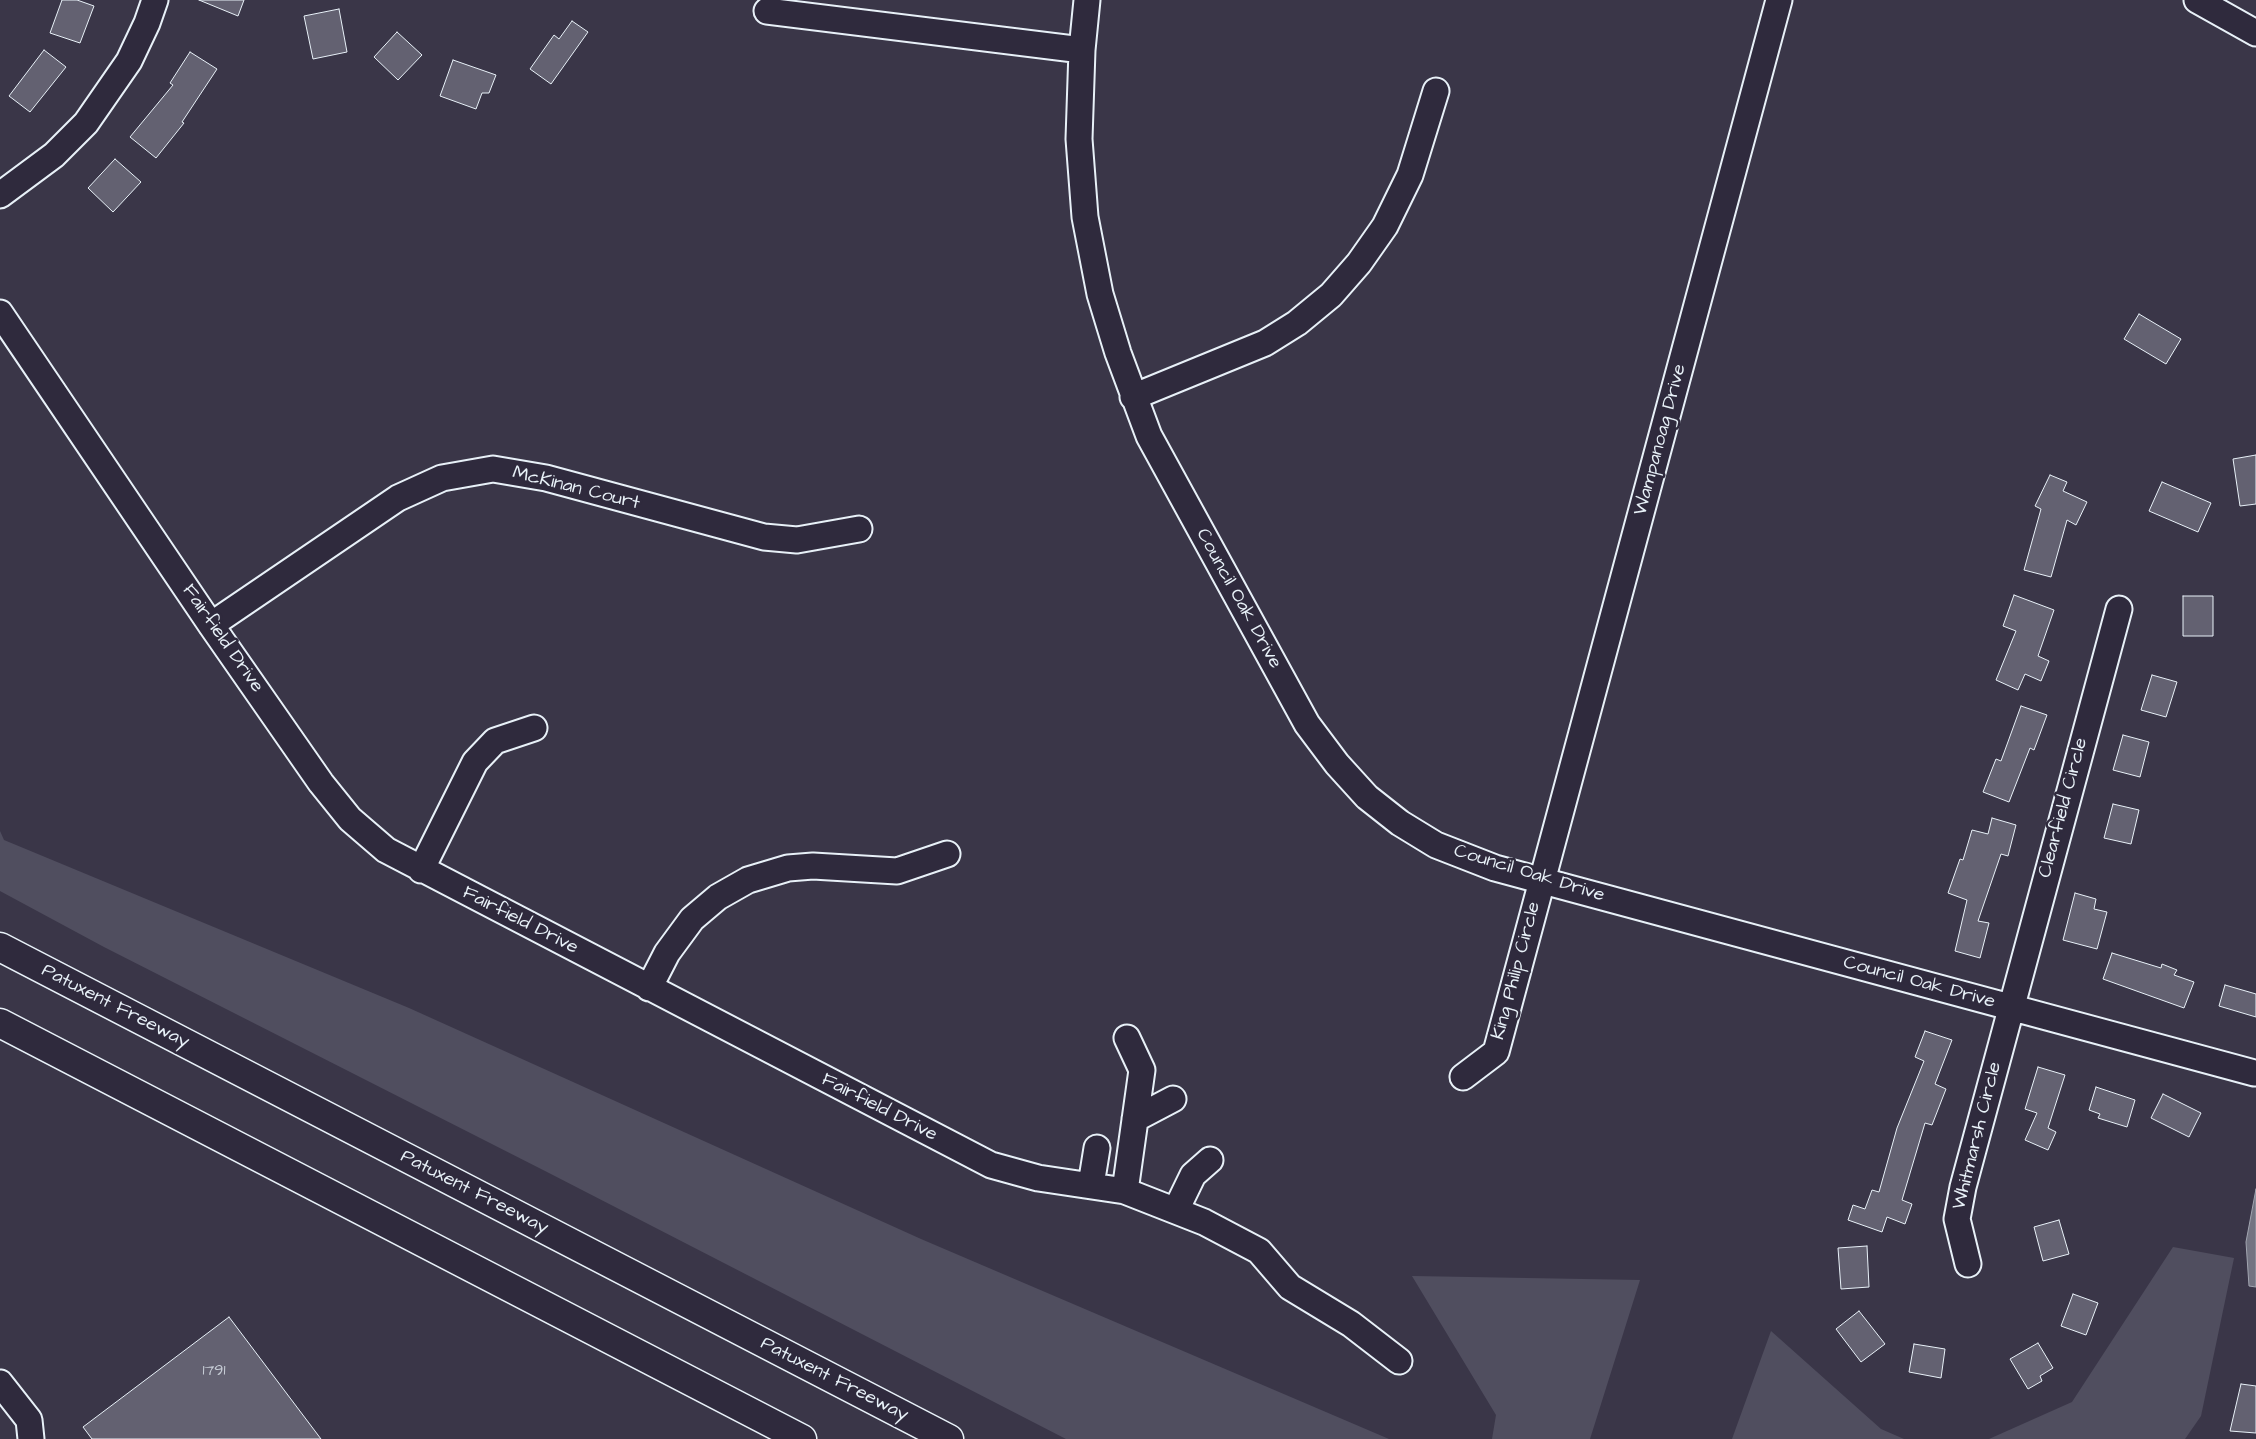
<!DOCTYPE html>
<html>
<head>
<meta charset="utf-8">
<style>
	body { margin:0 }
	canvas { display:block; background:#3a3648 }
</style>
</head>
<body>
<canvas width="2256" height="1439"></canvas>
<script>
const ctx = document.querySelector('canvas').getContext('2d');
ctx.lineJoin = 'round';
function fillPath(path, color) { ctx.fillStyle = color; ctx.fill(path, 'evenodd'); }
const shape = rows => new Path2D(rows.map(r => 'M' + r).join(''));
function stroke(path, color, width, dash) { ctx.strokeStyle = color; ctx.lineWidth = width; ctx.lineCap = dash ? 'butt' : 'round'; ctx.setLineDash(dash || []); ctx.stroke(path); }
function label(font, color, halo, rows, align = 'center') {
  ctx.font = font + ' "Architects Daughter",sans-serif'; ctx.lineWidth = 5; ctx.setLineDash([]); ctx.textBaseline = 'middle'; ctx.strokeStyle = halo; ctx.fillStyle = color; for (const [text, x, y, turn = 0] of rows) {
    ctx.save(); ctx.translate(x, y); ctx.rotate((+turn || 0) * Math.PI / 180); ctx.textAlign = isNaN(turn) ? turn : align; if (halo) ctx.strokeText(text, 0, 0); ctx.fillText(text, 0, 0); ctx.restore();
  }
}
fillPath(shape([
	[0,831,4,840,409,1008,921,1239,1389,1439,1066,1439,549,1173,104,947,0,891],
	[2173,1247,2234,1258,2201,1416,2185,1439,1989,1439,2072,1402],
	[1412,1276,1640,1280,1590,1439,1492,1439,1496,1415],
	[1771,1331,1881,1429,1904,1439,1732,1439]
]), '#504e5f');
const water = shape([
	[2256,1189,2256,1287,2249,1286,2246,1242,2256,1189]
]);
fillPath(water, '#737482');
stroke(water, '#a2a6b1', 1);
const building = shape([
	[62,0,77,0,94,6,80,43,50,33,62,0],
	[199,0,244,0,238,16,199,0],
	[339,9,347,52,313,59,304,16,339,9],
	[572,21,588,32,551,84,530,69,554,35,559,39,572,21],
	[397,32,422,55,398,80,374,57,397,32],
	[44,50,66,67,30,112,9,96,44,50],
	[190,52,217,69,182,122,184,123,156,158,130,137,173,85,170,83,190,52],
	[453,60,496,75,489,93,482,93,476,109,440,96,453,60],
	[115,159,141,182,113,212,88,188,115,159],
	[2139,314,2181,339,2166,364,2124,339,2139,314],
	[2256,455,2256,504,2240,506,2233,459,2256,455],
	[2050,475,2067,482,2063,491,2087,502,2076,525,2067,520,2051,577,2024,570,2041,509,2035,506,2050,475],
	[2162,482,2211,503,2198,532,2149,511,2162,482],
	[2014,595,2054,610,2038,656,2049,661,2041,681,2025,674,2018,690,1996,680,2016,631,2003,626,2014,595],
	[2183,596,2213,596,2213,636,2183,636,2183,596],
	[2152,675,2177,682,2166,717,2141,710,2152,675],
	[2021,706,2047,715,2034,750,2030,748,2009,802,1983,792,1996,759,2001,761,2021,706],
	[2123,735,2149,742,2140,777,2113,770,2123,735],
	[2113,804,2139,810,2131,844,2104,838,2113,804],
	[1992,818,2016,825,2008,856,2001,854,1978,921,1989,923,1980,958,1955,951,1967,900,1948,893,1960,859,1963,860,1972,830,1988,834,1992,818],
	[2075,893,2096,899,2094,909,2107,912,2097,949,2063,940,2075,893],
	[2112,953,2161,968,2162,964,2177,970,2174,975,2194,982,2184,1008,2103,979,2112,953],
	[2225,985,2256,994,2256,1017,2219,1006,2225,985],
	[1925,1031,1952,1040,1935,1084,1946,1089,1932,1125,1925,1123,1902,1200,1912,1204,1905,1224,1887,1217,1882,1232,1848,1220,1853,1205,1865,1209,1872,1190,1879,1192,1897,1128,1924,1061,1915,1057,1925,1031],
	[2038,1067,2065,1075,2048,1128,2056,1132,2048,1150,2025,1140,2037,1113,2025,1109,2038,1067],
	[2096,1087,2135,1100,2127,1127,2098,1118,2100,1114,2089,1110,2096,1087],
	[2163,1094,2201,1113,2189,1137,2151,1118,2163,1094],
	[2059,1220,2069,1254,2043,1261,2034,1227,2059,1220],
	[1867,1246,1869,1287,1841,1289,1838,1248,1867,1246],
	[2073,1294,2098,1303,2086,1335,2061,1326,2073,1294],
	[1859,1311,1885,1344,1861,1362,1836,1329,1859,1311],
	[229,1317,321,1439,92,1439,83,1427,229,1317],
	[2038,1343,2053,1368,2040,1376,2042,1381,2028,1389,2010,1359,2038,1343],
	[1914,1344,1945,1349,1941,1378,1909,1372,1914,1344],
	[2241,1384,2256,1386,2256,1433,2230,1431,2241,1384]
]);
fillPath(building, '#636171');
stroke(building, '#e8f1f8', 1);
const minor = shape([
	[1087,0,1082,50,1079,139,1085,217,1100,294,1118,353,1149,436,1307,724,1337,764,1367,797,1400,823,1436,845,1495,868,2254,1073],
	[2197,0,2256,33],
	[767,11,1082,50],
	[0,195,54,155,86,123,129,61,147,23,155,0],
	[0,313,211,625,321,783,350,819,386,850,991,1165,1038,1178,1125,1191,1204,1222,1259,1251,1290,1287,1351,1324,1399,1361],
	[1133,397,1265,343,1297,323,1331,295,1359,263,1385,226,1410,175,1436,91],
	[211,625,398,498,442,478,493,469,546,478,764,537,797,540,859,529],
	[421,870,475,762,495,741,534,728],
	[649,988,667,953,692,919,718,897,748,880,788,868,813,866,897,871,947,854],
	[1463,1077,1496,1052,1779,0],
	[1135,1119,1173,1099],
	[1091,1185,1097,1148],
	[1125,1191,1142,1070,1127,1038],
	[1176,1210,1193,1175,1210,1160],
	[1968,1264,1957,1219,1963,1187,2119,609],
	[0,1383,29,1420,31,1439]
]);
const highway = shape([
	[0,947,949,1439],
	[0,1023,802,1439]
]);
stroke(minor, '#e8f1f8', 29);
stroke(highway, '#e8f1f8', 31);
stroke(minor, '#2f2a3d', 25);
stroke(highway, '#2f2a3d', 28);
label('16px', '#c7cdd6', null, [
	["1791",214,1372]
]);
label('19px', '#e8f1f8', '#2f2a3d', [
	["Wampanoag Drive",1661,440,-75],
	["McKinan Court",576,489,14],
	["Council Oak Drive",1238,599,61],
	["Fairfield Drive",222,639,55],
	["Clearfield Circle",2064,808,-75],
	["Council Oak Drive",1529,874,17],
	["Fairfield Drive",520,921,27],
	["King Philip Circle",1517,971,-75],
	["Council Oak Drive",1919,983,15],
	["Patuxent Freeway",115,1007,27],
	["Fairfield Drive",879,1108,27],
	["Whitmarsh Circle",1978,1136,-76],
	["Patuxent Freeway",474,1193,27],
	["Patuxent Freeway",834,1380,27]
]);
</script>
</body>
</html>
